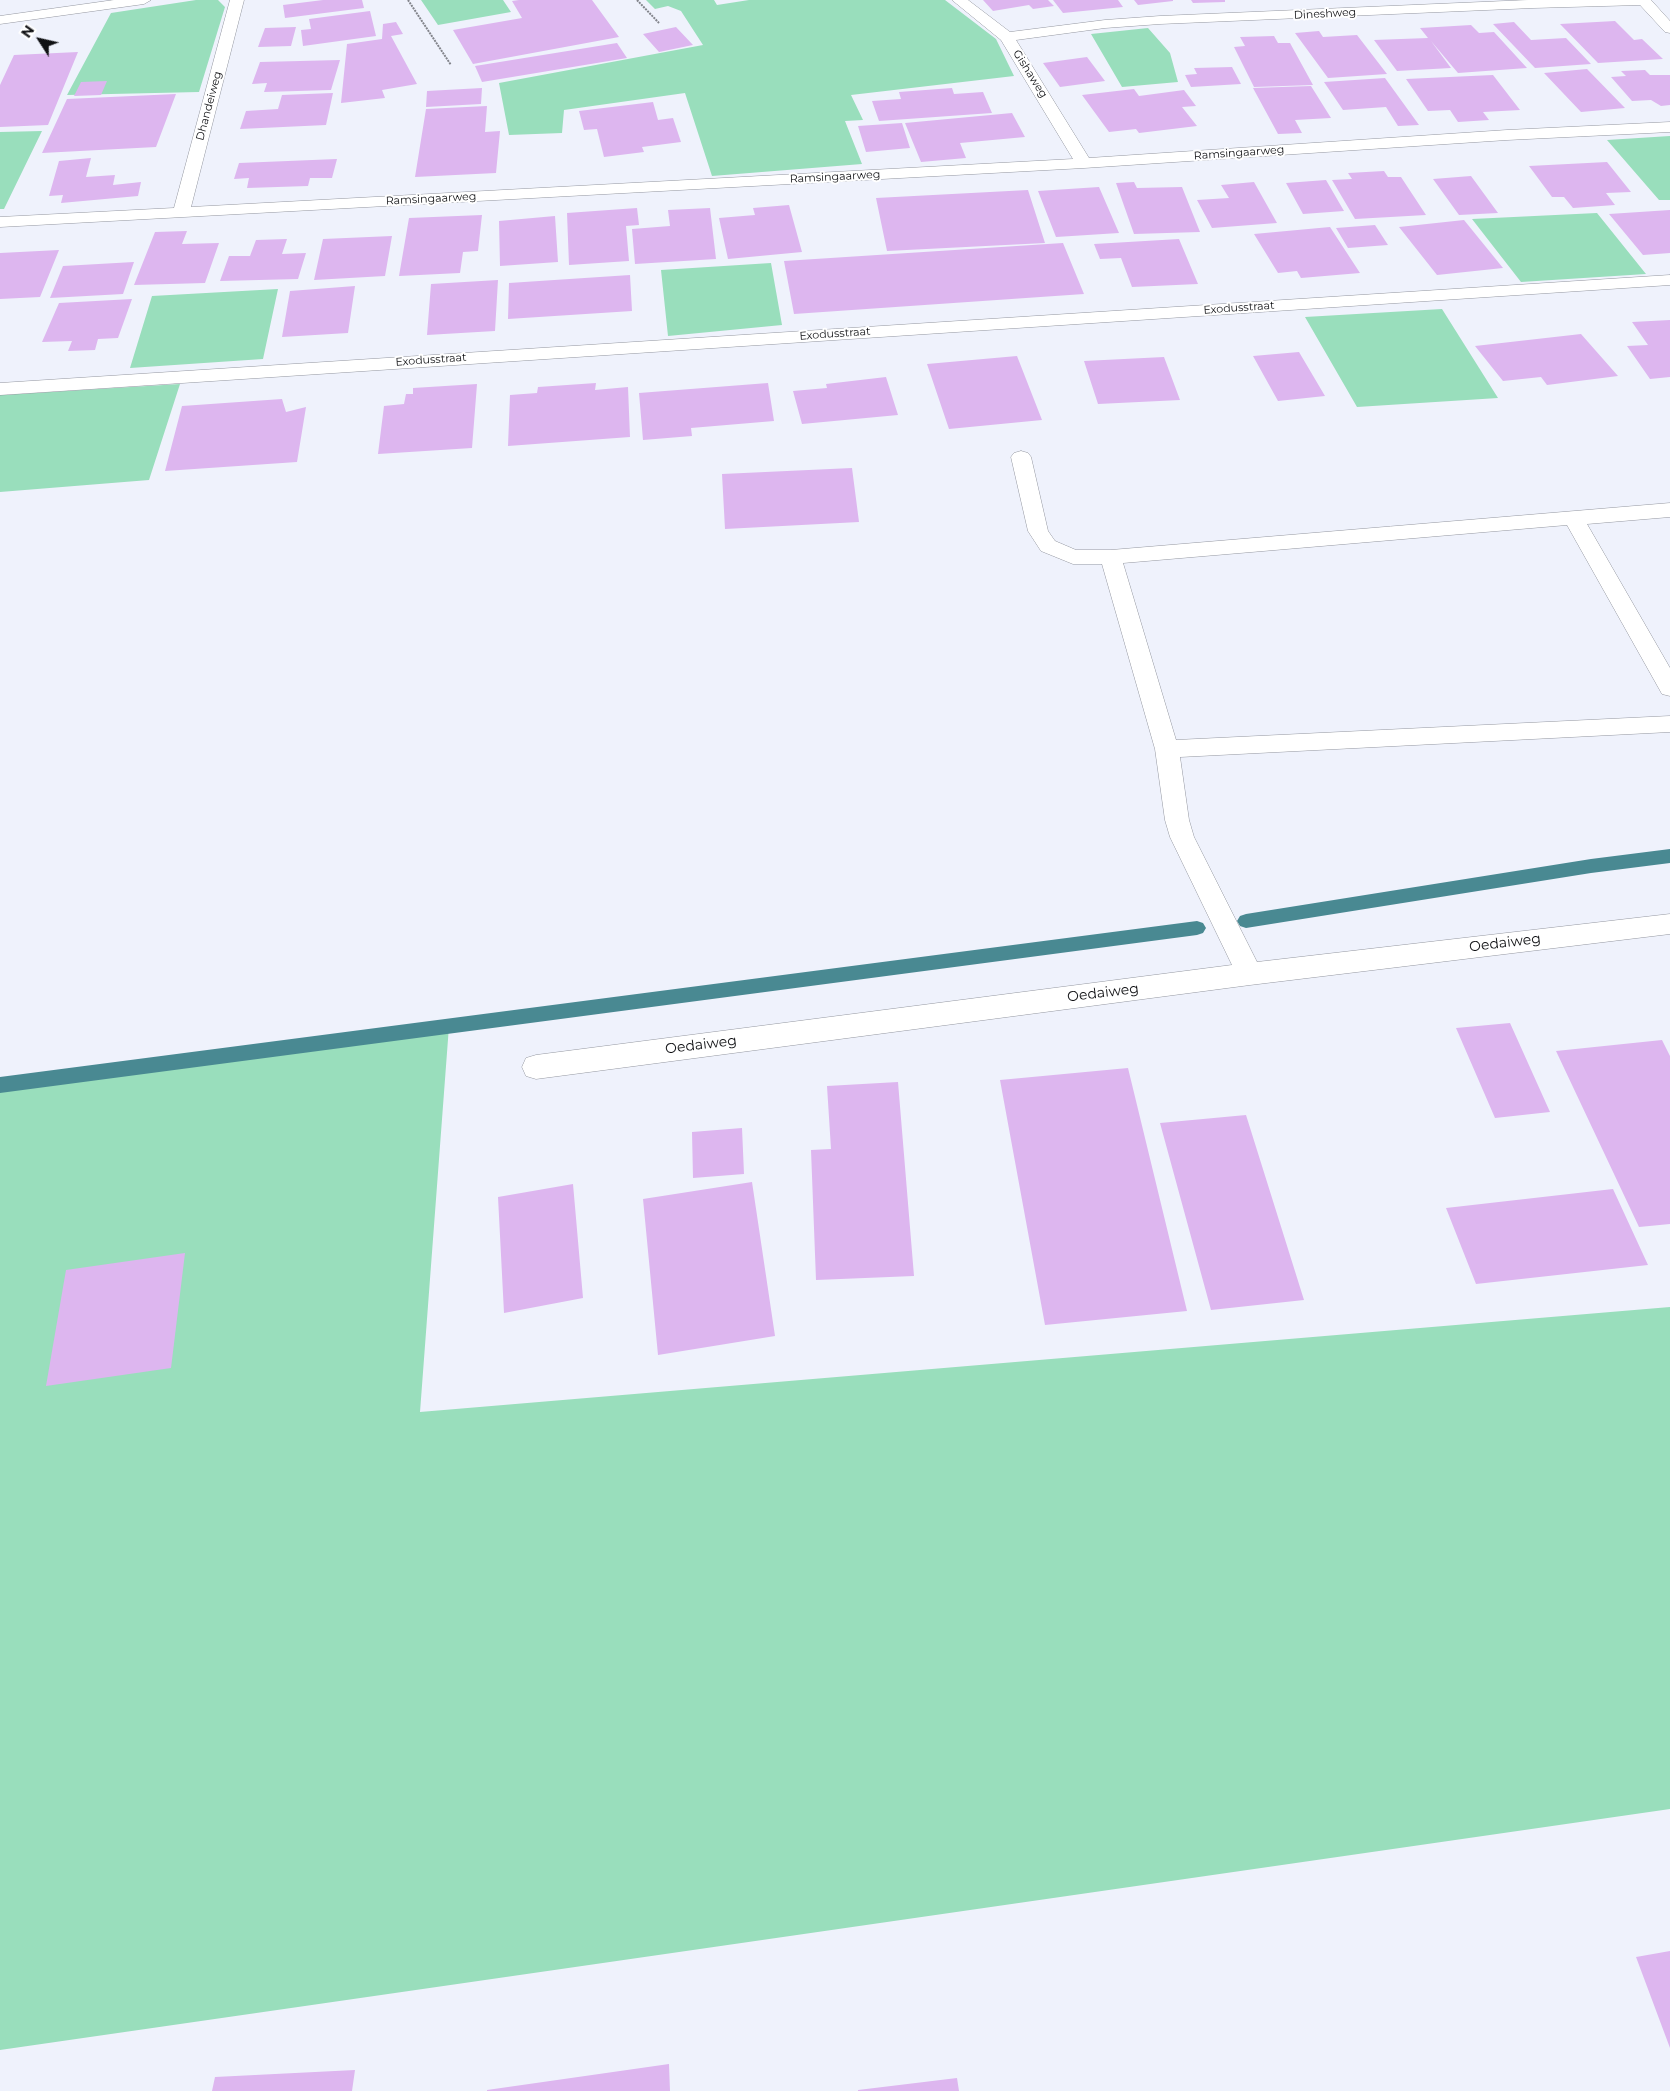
<!DOCTYPE html>
<html>
<head>
<meta charset="utf-8">
<style>
	body { margin:0 }
	#map { position:relative; width:1670px; height:2091px; overflow:hidden; background:#eff2fc; font-family:Montserrat,sans-serif }
	canvas { display:block }
	.north { position:absolute; left:15px; top:15px; width:50px; height:50px; -webkit-text-stroke:4px #fff; paint-order:stroke; rotate:305deg; font-size:14px; font-weight:700; line-height:20px; text-align:center; color:#101114 }
	.north::after { content:''; display:block; margin:auto; width:18px; height:22px; background:#101114; clip-path:polygon(50% 0,100% 100%,50% 72%,0 100%) }
</style>
</head>
<body>
<div id="map">
<canvas width="1670" height="2091"></canvas>
<div class="north">N</div>
</div>
<script>
const ctx = document.querySelector('canvas').getContext('2d');
ctx.lineJoin = 'round';
function fillPath(path, color) { ctx.fillStyle = color; ctx.fill(path, 'evenodd'); }
const shape = rows => new Path2D(rows.map(r => 'M' + r).join(''));
function stroke(path, color, width, dash) { ctx.strokeStyle = color; ctx.lineWidth = width; ctx.lineCap = dash ? 'butt' : 'round'; ctx.setLineDash(dash || []); ctx.stroke(path); }
function label(font, color, halo, rows, align = 'center') {
  ctx.font = font + ' Montserrat,sans-serif'; ctx.lineWidth = 4; ctx.setLineDash([]); ctx.textBaseline = 'middle'; ctx.strokeStyle = halo; ctx.fillStyle = color; for (const [text, x, y, turn = 0] of rows) {
    ctx.save(); ctx.translate(x, y); ctx.rotate((+turn || 0) * Math.PI / 180); ctx.textAlign = isNaN(turn) ? turn : align; if (halo) ctx.strokeText(text, 0, 0); ctx.fillText(text, 0, 0); ctx.restore();
  }
}
fillPath(shape([
	[196,0,218,0,225,7,199,92,67,95,111,13],
	[421,0,503,0,511,12,438,25],
	[646,0,714,0,717,5,749,0,945,0,996,39,1014,76,851,95,863,120,845,121,862,164,712,176,685,93,564,110,562,133,509,135,499,83,703,45,681,11,668,6,655,9],
	[1148,28,1170,53,1178,82,1122,87,1091,34],
	[42,131,4,209,0,209,0,132],
	[1670,136,1670,200,1659,200,1607,140],
	[1597,213,1646,274,1521,282,1472,219],
	[771,263,782,325,668,336,661,270],
	[278,289,263,359,130,368,152,296],
	[1442,309,1498,398,1357,407,1305,317],
	[180,384,149,480,0,492,0,395],
	[449,1026,420,1412,1670,1307,1670,1809,0,2050,0,1085]
]), '#99debc');
fillPath(shape([
	[1670,849,1670,863,1591,873,1246,928,1240,926,1237,921,1240,916,1246,914,1591,859,1670,849],
	[1197,921,1203,923,1206,928,1203,933,1197,935,0,1093,0,1077,1197,921]
]), '#498992');
fillPath(shape([
	[323,0,362,0,364,8,285,18,283,5],
	[519,0,592,0,619,37,473,64,453,30,522,18,512,1],
	[983,0,1048,0,1054,6,1033,9,1029,5,993,11],
	[1053,0,1118,0,1123,7,1063,13],
	[1134,0,1173,0,1173,1,1138,5],
	[1191,0,1225,0,1225,2,1193,3],
	[370,11,376,36,303,46,301,30,311,29,309,19],
	[1615,21,1634,40,1642,39,1663,59,1598,63,1560,24],
	[396,22,403,34,391,36,417,84,382,90,385,98,341,103,347,44,382,39,383,24],
	[1514,22,1531,40,1566,38,1591,64,1535,68,1493,24],
	[1471,25,1479,33,1494,32,1527,68,1458,73,1431,41,1451,68,1397,71,1374,40,1428,38,1420,28],
	[296,27,291,46,258,47,265,28],
	[676,27,693,45,659,52,643,34],
	[1319,31,1323,37,1357,35,1387,74,1328,78,1295,33],
	[1274,36,1278,43,1290,43,1313,85,1254,87,1234,47,1245,46,1240,37],
	[617,43,627,58,482,82,475,66],
	[78,52,48,125,0,127,0,85,14,55],
	[1087,57,1105,81,1060,87,1043,63],
	[340,60,331,90,264,92,267,83,252,84,260,62],
	[1232,67,1241,84,1191,87,1185,75,1197,74,1194,68],
	[1587,69,1625,108,1581,112,1544,73],
	[1645,70,1650,75,1670,75,1670,105,1661,106,1651,100,1632,101,1611,77,1626,76,1621,71],
	[1493,75,1520,110,1483,112,1489,120,1458,122,1450,110,1428,111,1406,79],
	[1385,78,1419,125,1398,126,1386,107,1343,110,1324,82],
	[107,81,101,95,74,96,81,82],
	[1311,86,1331,118,1295,120,1302,133,1278,134,1253,88],
	[482,88,481,104,426,107,427,91],
	[952,88,954,94,983,92,992,113,879,121,872,101,901,99,899,92],
	[1134,89,1139,96,1184,90,1196,106,1182,107,1197,126,1139,133,1136,129,1109,132,1082,95],
	[333,93,326,125,240,129,246,111,278,109,282,95],
	[176,94,156,147,42,153,67,99],
	[653,102,658,120,673,118,681,142,642,147,644,152,604,157,597,129,584,130,579,111],
	[487,106,485,132,500,131,496,173,415,177,426,109],
	[1012,113,1025,137,960,143,966,158,921,162,905,123],
	[902,123,910,148,866,152,858,126],
	[91,158,86,177,115,175,113,185,141,182,138,196,61,203,63,195,49,196,59,161],
	[337,159,332,178,310,178,308,186,247,188,249,178,234,179,239,163],
	[1607,162,1631,192,1606,193,1615,205,1573,208,1564,197,1552,197,1529,166],
	[1384,171,1388,177,1401,177,1426,215,1355,219,1332,180,1352,179,1348,173],
	[1471,176,1498,213,1459,215,1433,179],
	[1326,180,1344,211,1303,214,1286,183],
	[1134,182,1137,188,1182,187,1200,232,1134,234,1116,183],
	[1254,182,1277,223,1212,228,1197,200,1229,198,1221,185],
	[1099,187,1119,233,1056,237,1038,191],
	[1028,190,1045,243,887,251,876,198],
	[789,205,802,252,728,259,719,218,755,215,753,208],
	[637,208,639,225,626,226,629,261,569,265,567,213],
	[710,208,716,259,635,264,632,229,670,226,668,210],
	[1670,210,1670,253,1643,255,1609,214],
	[482,215,478,251,463,252,460,273,399,276,409,218],
	[555,216,558,262,500,266,499,221],
	[1464,220,1503,268,1437,275,1399,227],
	[1375,225,1388,245,1348,248,1336,228],
	[1330,227,1360,273,1301,278,1297,271,1278,273,1254,234],
	[187,231,182,244,219,243,205,283,134,285,155,232],
	[392,236,385,276,314,280,323,239],
	[287,239,282,254,306,253,298,279,220,281,229,256,250,256,256,240],
	[1179,239,1198,284,1132,287,1121,258,1100,259,1094,244],
	[1063,243,1084,294,794,314,784,261],
	[59,250,40,297,0,299,0,253],
	[134,262,123,294,50,298,63,266],
	[630,275,632,311,508,319,509,283],
	[498,280,495,331,427,335,431,284],
	[355,286,348,333,282,337,290,291],
	[132,299,118,338,98,339,95,350,68,351,72,341,42,342,59,303],
	[1670,320,1670,377,1650,379,1627,346,1648,345,1632,322],
	[1581,334,1618,376,1547,385,1541,377,1503,381,1475,346],
	[1299,352,1325,396,1278,401,1253,356],
	[1017,356,1042,420,949,429,927,364],
	[1164,357,1180,400,1098,404,1084,361],
	[886,377,898,415,802,424,793,391,827,388,826,384],
	[596,383,595,390,628,387,630,437,508,446,510,395,537,393,538,387],
	[768,383,774,421,691,428,692,436,643,440,639,393],
	[477,384,472,448,378,454,384,406,404,404,406,394,413,394,413,388],
	[282,399,286,412,306,407,297,462,165,471,182,406],
	[852,468,859,522,725,529,722,474],
	[1510,1023,1550,1112,1495,1118,1456,1028],
	[1662,1040,1670,1056,1670,1224,1639,1227,1556,1051],
	[1128,1068,1187,1311,1045,1325,1000,1080],
	[898,1082,914,1276,816,1280,811,1150,831,1149,827,1086],
	[1246,1115,1304,1300,1211,1310,1160,1123],
	[742,1128,744,1174,693,1178,692,1132],
	[752,1182,775,1336,658,1355,643,1199],
	[573,1184,583,1298,504,1313,498,1197],
	[1613,1189,1648,1265,1476,1284,1446,1208],
	[185,1253,171,1368,46,1386,66,1270],
	[1670,1951,1670,2048,1636,1957],
	[669,2064,670,2091,487,2091,487,2090],
	[355,2070,352,2091,212,2091,215,2077],
	[957,2078,959,2091,858,2091,858,2090]
]), '#ddb6ef');
const minor = shape([
	[114,0,151,0,144,4,0,24,0,16,114,0],
	[230,0,244,0,191,207,1073,159,1001,40,952,0,968,0,1010,32,1105,20,1160,16,1528,0,1651,0,1670,21,1670,33,1665,32,1640,5,1533,8,1160,24,1105,28,1016,40,1089,158,1507,130,1670,122,1670,132,1507,140,1084,168,0,227,0,217,174,208,230,0],
	[1670,275,1670,285,0,395,0,383,1670,275],
	[1021,451,1028,453,1031,457,1048,531,1055,541,1076,550,1111,550,1670,503,1670,517,1587,524,1670,668,1670,696,1662,694,1567,525,1123,563,1176,740,1670,716,1670,732,1180,757,1189,820,1194,837,1257,962,1670,914,1670,934,1250,985,536,1079,526,1076,522,1067,526,1058,536,1055,1232,965,1170,837,1165,820,1155,749,1102,564,1073,564,1041,551,1028,531,1011,457,1014,453,1021,451]
]);
stroke(minor, '#9497a0', 1);
stroke(shape([
	[408,0,451,65],
	[637,0,659,23]
]), '#82848b', 2, [2, 1]);
fillPath(minor, '#fff');
label('11px', '#101114', '#fff', [
	["Dineshweg",1325,14,-3],
	["Gishaweg",1030,74,58],
	["Dhandeiweg",209,106,-75],
	["Ramsingaarweg",1239,153,-4],
	["Ramsingaarweg",835,177,-3],
	["Ramsingaarweg",431,199,-3],
	["Exodusstraat",1239,308,-4],
	["Exodusstraat",835,334,-4],
	["Exodusstraat",431,360,-4]
]);
label('14px', '#101114', '#fff', [
	["Oedaiweg",1505,943,-7],
	["Oedaiweg",1103,993,-7],
	["Oedaiweg",701,1045,-7]
]);
</script>
</body>
</html>
